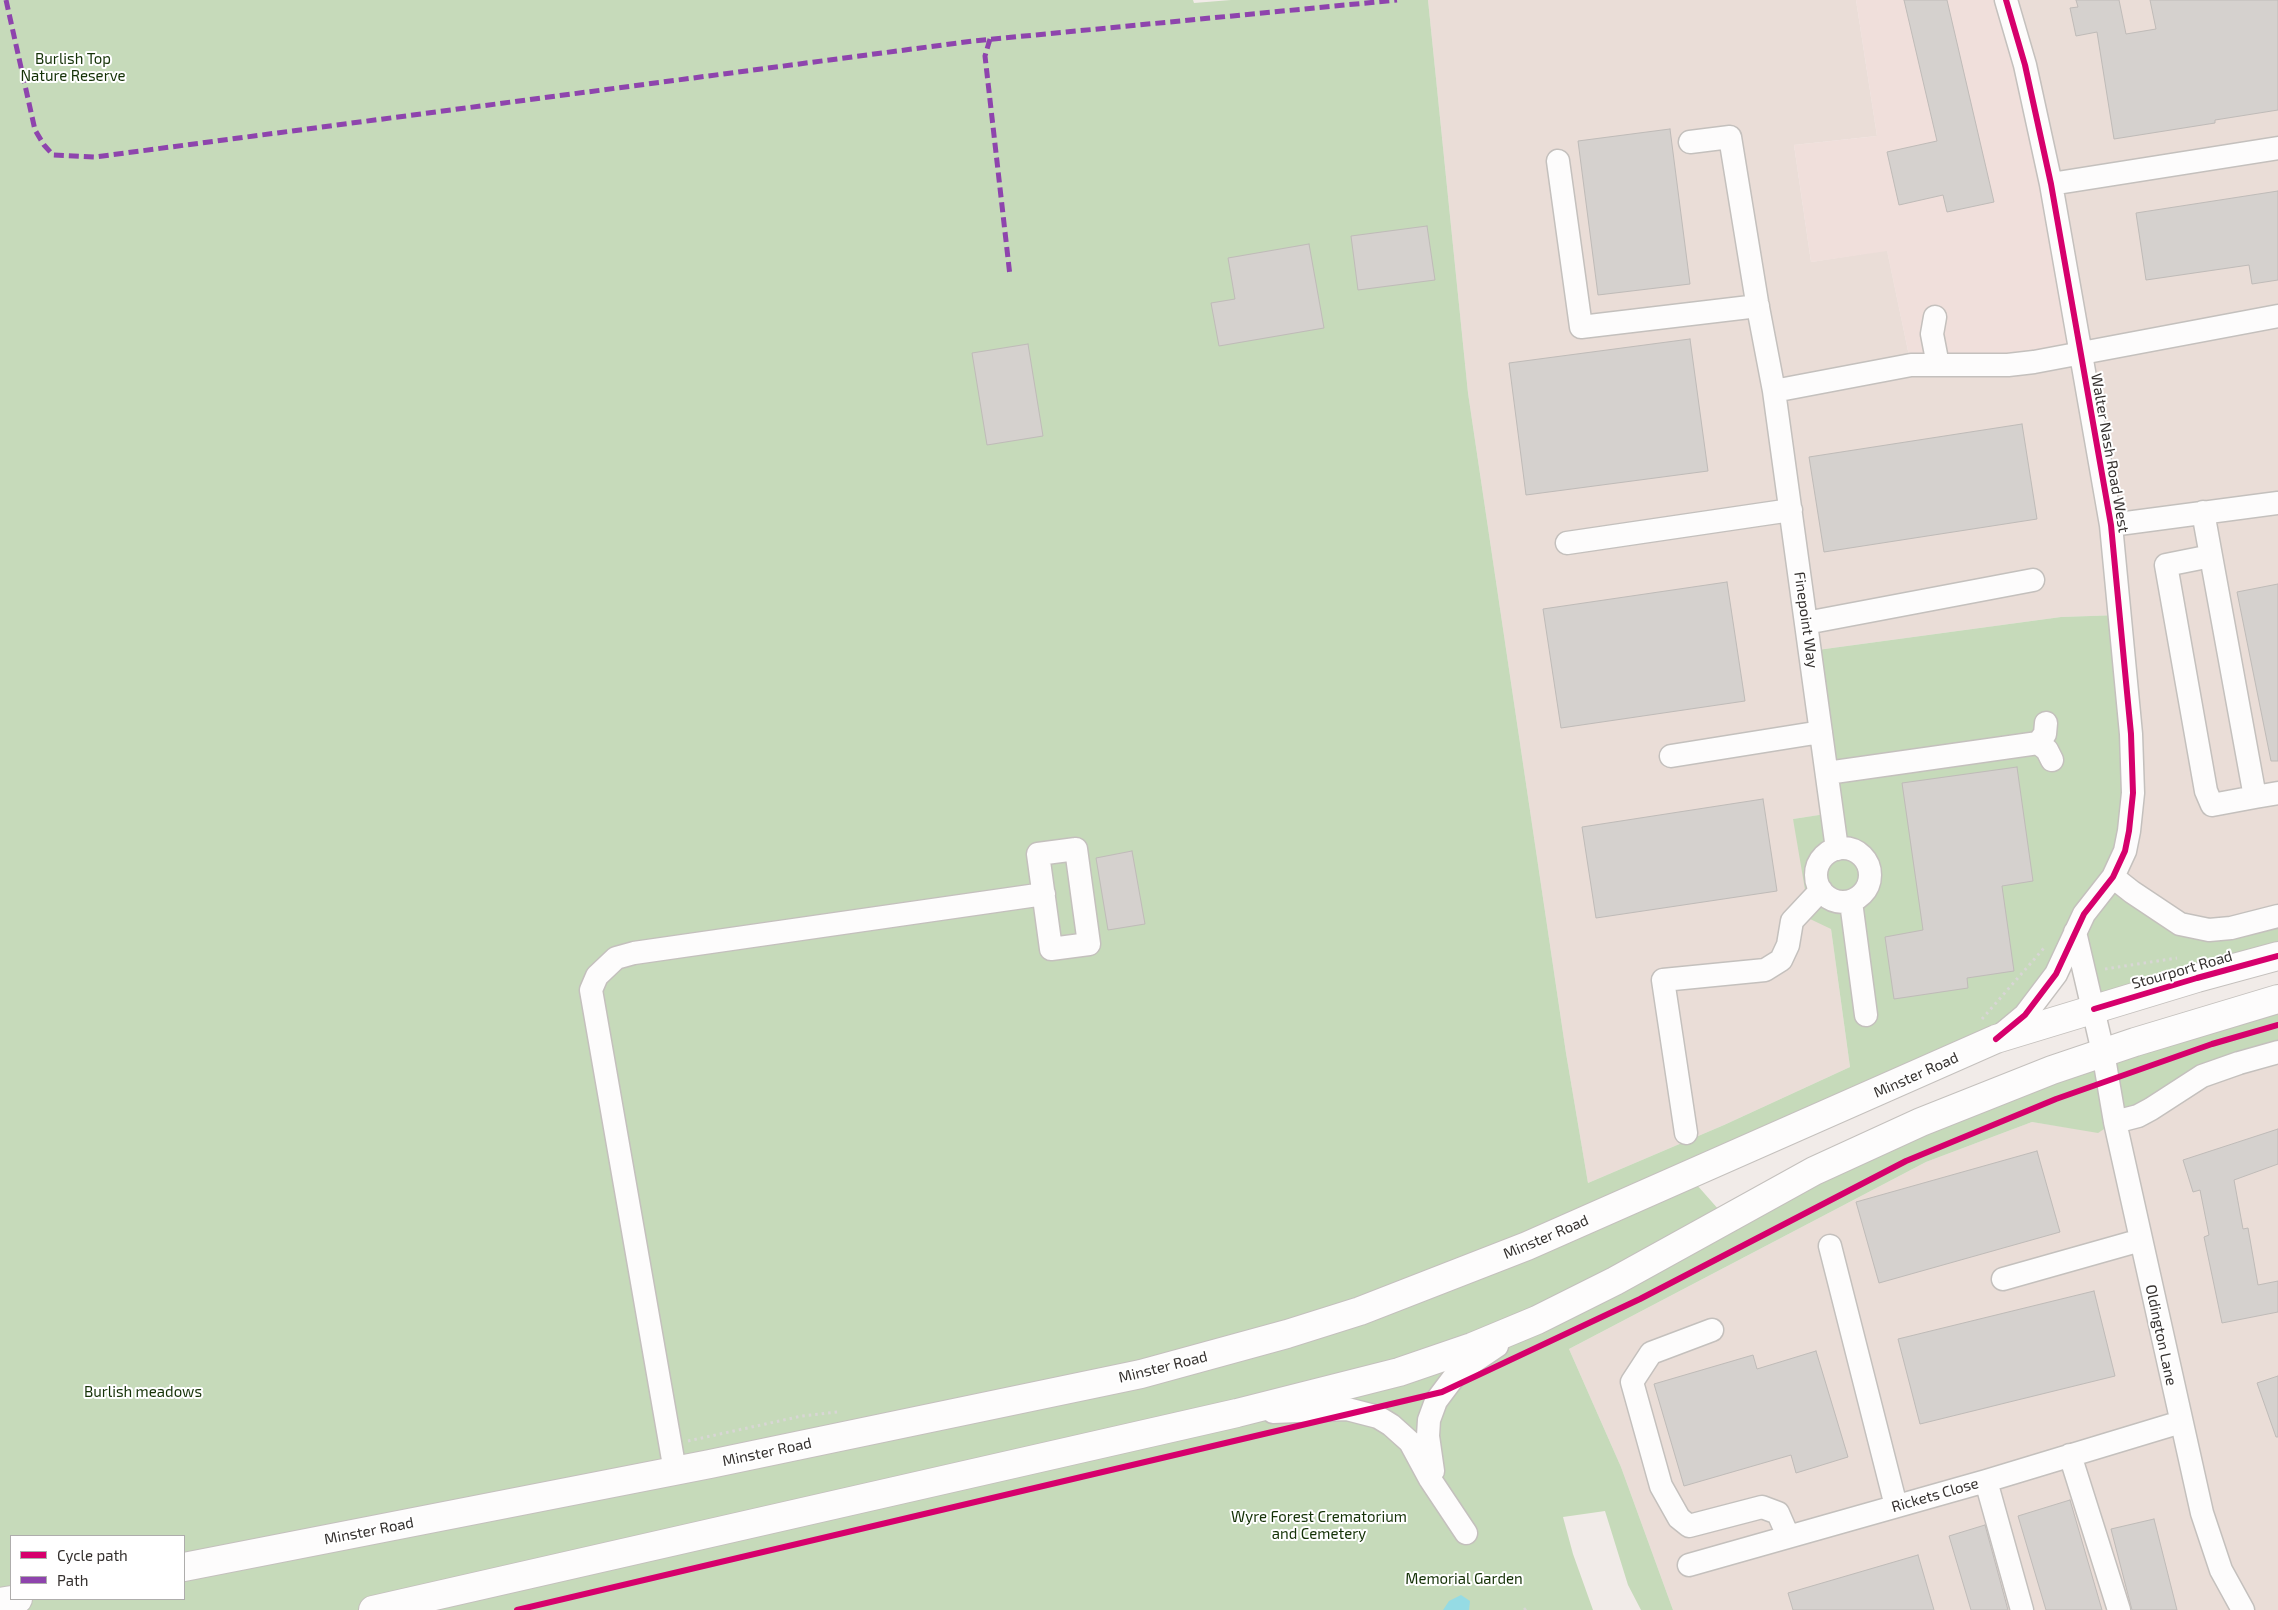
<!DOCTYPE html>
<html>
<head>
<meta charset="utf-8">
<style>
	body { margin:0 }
	#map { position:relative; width:2278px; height:1610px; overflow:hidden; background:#f1ebe8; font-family:"Exo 2",sans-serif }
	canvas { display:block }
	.legend { position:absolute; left:10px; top:1535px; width:175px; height:65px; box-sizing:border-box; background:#fff; border:1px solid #aeadac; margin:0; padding:6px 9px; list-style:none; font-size:15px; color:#35312f }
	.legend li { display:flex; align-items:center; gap:10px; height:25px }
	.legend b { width:25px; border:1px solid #aeadac }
</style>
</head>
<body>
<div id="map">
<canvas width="2278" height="1610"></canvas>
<ul class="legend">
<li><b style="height:6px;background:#d6006c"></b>Cycle path</li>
<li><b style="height:6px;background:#8e44ad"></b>Path</li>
</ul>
</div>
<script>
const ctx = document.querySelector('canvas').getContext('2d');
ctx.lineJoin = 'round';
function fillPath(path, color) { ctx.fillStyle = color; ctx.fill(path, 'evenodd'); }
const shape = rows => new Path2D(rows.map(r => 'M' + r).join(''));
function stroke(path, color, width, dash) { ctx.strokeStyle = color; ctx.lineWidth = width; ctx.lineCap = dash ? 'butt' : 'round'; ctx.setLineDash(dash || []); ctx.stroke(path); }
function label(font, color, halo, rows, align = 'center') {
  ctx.font = font + ' "Exo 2",sans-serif'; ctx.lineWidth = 4; ctx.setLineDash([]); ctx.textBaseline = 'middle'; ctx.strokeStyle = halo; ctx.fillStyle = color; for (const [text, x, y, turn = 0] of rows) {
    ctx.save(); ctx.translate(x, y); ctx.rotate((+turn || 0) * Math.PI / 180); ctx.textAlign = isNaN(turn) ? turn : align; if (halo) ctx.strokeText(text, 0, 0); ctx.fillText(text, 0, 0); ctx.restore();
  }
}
fillPath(shape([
	[1428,0,1856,0,1877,136,1794,145,1811,262,1887,250,1911,365,2006,0,2278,0,2278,916,2209,930,2113,877,2120,615,2061,617,1810,651,1833,813,1793,819,1831,929,1850,1067,1724,1125,1588,1183,1566,1053,1468,393],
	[2278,1052,2278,1610,1673,1610,1621,1467,1569,1349,1926,1162,2032,1122,2098,1132,2115,1122]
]), '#eaddd7');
fillPath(shape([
	[1856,0,2006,0,2080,352,1911,365,1887,251,1811,262,1794,145,1877,136]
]), '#f0dfdb');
fillPath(shape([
	[0,0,1193,0,1194,3,1231,0,1428,0,1468,393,1566,1053,1588,1183,1724,1125,1850,1067,1831,929,1810,919,1793,819,1832,813,1810,651,2061,617,2120,615,2131,734,2113,877,2180,924,2278,916,2278,956,2094,1009,2075,933,2025,1015,1689,1176,1727,1219,1814,1171,2278,999,2278,1052,2115,1122,2098,1133,2032,1122,1926,1162,1569,1349,1621,1467,1673,1610,1641,1610,1628,1585,1605,1511,1563,1517,1573,1554,1593,1610,0,1610],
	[11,1536,184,1536,184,1599,11,1599]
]), '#c6daba');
fillPath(shape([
	[1461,1595,1470,1601,1469,1610,1443,1610,1449,1601]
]), '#95dbe4');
const building = shape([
	[1904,0,1947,0,1994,202,1947,212,1943,195,1899,205,1887,152,1937,141,1904,0],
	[2076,0,2119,0,2126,34,2156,29,2150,0,2278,0,2278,110,2215,120,2215,123,2114,139,2097,32,2076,36,2070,8,2078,7,2076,0],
	[1670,129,1690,284,1598,295,1578,141,1670,129],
	[2278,191,2278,280,2252,284,2249,265,2146,280,2136,213,2278,191],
	[1427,226,1435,280,1358,290,1351,236,1427,226],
	[1309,244,1324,328,1219,346,1211,303,1235,299,1228,258,1309,244],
	[1690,339,1708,471,1526,495,1509,363,1690,339],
	[1028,344,1043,436,987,445,972,353,1028,344],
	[2022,424,2037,519,1824,552,1809,457,2022,424],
	[1727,582,1745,701,1561,728,1543,609,1727,582],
	[2278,584,2278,761,2271,761,2237,592,2278,584],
	[2017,767,2033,881,2002,886,2014,971,1967,978,1968,988,1894,999,1885,937,1923,930,1902,783,2017,767],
	[1763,799,1777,891,1596,918,1582,827,1763,799],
	[1132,851,1145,924,1108,930,1096,858,1132,851],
	[2278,1129,2278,1164,2234,1180,2243,1229,2248,1228,2258,1285,2278,1281,2278,1312,2222,1323,2204,1237,2209,1235,2200,1190,2193,1192,2183,1160,2278,1129],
	[2037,1151,2060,1232,1879,1283,1856,1202,2037,1151],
	[2094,1291,2115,1376,1920,1424,1898,1339,2094,1291],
	[1816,1351,1848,1457,1796,1473,1791,1455,1684,1486,1654,1384,1753,1355,1757,1369,1816,1351],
	[2278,1376,2278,1437,2276,1437,2257,1383,2278,1376],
	[2070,1500,2102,1610,2046,1610,2018,1516,2070,1500],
	[2154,1519,2177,1610,2132,1610,2126,1587,2111,1529,2154,1519],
	[1985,1525,2008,1610,1971,1610,1949,1536,1985,1525],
	[1918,1555,1934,1610,1793,1610,1788,1593,1918,1555]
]);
fillPath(building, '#d5d1ce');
stroke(building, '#bfbbb8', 1);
const minor = shape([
	[1690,142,1730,137,1757,302,1774,391,1837,849],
	[1558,161,1581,327,1758,306],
	[2051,184,2278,148],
	[1935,317,1932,334,1938,365],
	[1774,391,1911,365,2008,365,2034,362,2278,316],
	[2203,512,2211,556,2255,797,2212,805,2206,791,2166,565,2211,556],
	[2111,525,2278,503],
	[1567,543,1791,510],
	[1806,623,2033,580],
	[2046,723,2045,734,2038,743,2047,750,2052,760],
	[1671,756,1821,732],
	[1827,773,2038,743],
	[2255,797,2278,793],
	'1816 875a27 27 0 1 1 54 0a27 27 0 1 1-54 0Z',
	[1076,849,1089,944,1051,949,1038,854,1076,849],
	[2113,877,2132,892,2180,924,2209,930,2231,928,2278,916],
	[1851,902,1866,1015],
	[2075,932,2103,1052,2115,1122,2202,1513,2221,1570,2243,1610],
	[2001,1035,2025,1015,2056,974,2084,914,2113,877,2125,851,2129,831,2133,793,2131,734,2111,525,2051,184,2025,65,2006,0],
	[2115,1122,2138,1116,2151,1109,2202,1076,2239,1063,2278,1052],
	[1686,1133,1663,980,1765,970,1781,960,1788,945,1792,921,1821,890],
	[1830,1246,1896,1506],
	[2003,1279,2141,1240],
	[1712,1330,1651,1353,1632,1382,1661,1486,1679,1518,1689,1526,1762,1507,1778,1513,1788,1536],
	[1273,1412,1347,1409,1378,1417,1391,1425,1410,1442,1430,1479,1466,1533],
	[2070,1455,2119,1610],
	[675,1471,591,990,597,976,616,958,634,953,1044,894],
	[1433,1471,1428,1436,1429,1420,1436,1401,1457,1373,1497,1346],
	[1986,1481,2022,1610],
	[1689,1565,1986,1481,2181,1422]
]);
const major = shape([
	[184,1567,710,1464,1141,1374,1287,1334,1360,1311,1527,1246,1996,1039,2197,978,2278,956],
	[0,1602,18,1599],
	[373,1610,1237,1413,1399,1372,1472,1347,1537,1320,1615,1281,1814,1171,1921,1122,2052,1070,2135,1042,2278,999]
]);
stroke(minor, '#c4c0bd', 25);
stroke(major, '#c4c0bd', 30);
stroke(shape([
	[2105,969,2177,958],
	[1982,1019,2044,948],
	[688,1441,802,1416,837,1412],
	[1524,1610,1528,1607]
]), '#d8d6d5', 3, [2.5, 4]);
stroke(minor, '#fdfcfc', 22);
stroke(major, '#fdfcfc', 28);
stroke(shape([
	[6,0,35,130,44,145,53,155,95,157,973,41,1397,0],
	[990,39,985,56,1010,276]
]), '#8e44ad', 5, [10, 5]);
stroke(shape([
	[2094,1009,2197,978,2278,956],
	[1996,1039,2025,1015,2056,974,2084,914,2113,877,2125,851,2129,831,2133,793,2131,734,2111,525,2051,184,2025,65,2006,0],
	[517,1610,1442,1392,1640,1299,1906,1161,2056,1099,2212,1044,2278,1025]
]), '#d6006c', 6);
label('15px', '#143106', '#fff', [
	["Burlish Top",73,59],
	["Nature Reserve",73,76],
	["Burlish meadows",143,1392],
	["Wyre Forest Crematorium",1319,1517],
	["and Cemetery",1319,1534],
	["Memorial Garden",1464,1579]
]);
label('15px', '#35312f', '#fff', [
	["Walter Nash Road West",2110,453,80],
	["Finepoint Way",1806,620,82],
	["Stourport Road",2182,970,-16],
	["Minster Road",1916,1075,-24],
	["Minster Road",1546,1237,-23],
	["Oldington Lane",2161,1335,78],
	["Minster Road",1163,1367,-14],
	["Minster Road",767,1452,-12],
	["Rickets Close",1935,1495,-16],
	["Minster Road",369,1531,-11]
]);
</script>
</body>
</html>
